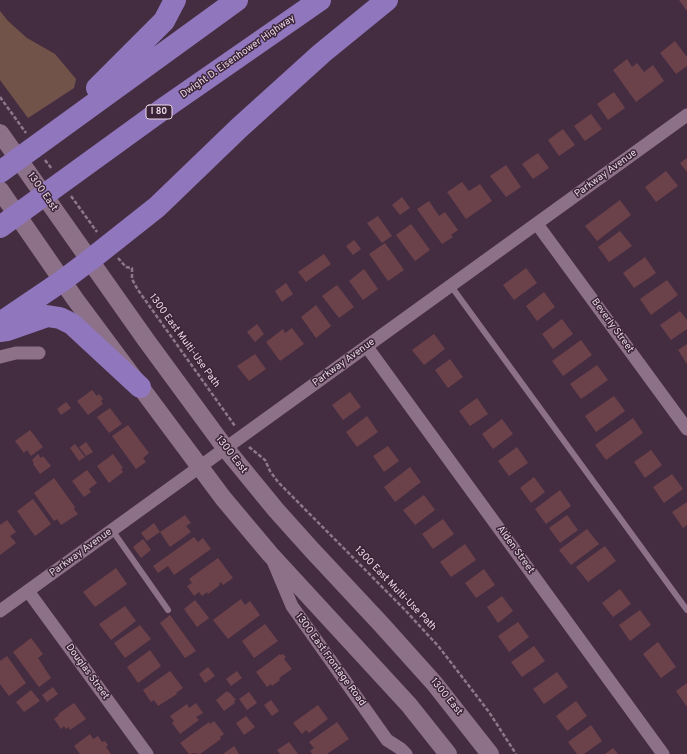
<!DOCTYPE html>
<html>
<head>
<meta charset="utf-8">
<style>
	body { margin:0 }
	canvas { display:block; background:#452d41 }
</style>
</head>
<body>
<canvas width="687" height="754"></canvas>
<script>
const ctx = document.querySelector('canvas').getContext('2d');
ctx.lineJoin = 'round';
function fillPath(path, color) { ctx.fillStyle = color; ctx.fill(path, 'evenodd'); }
const shape = rows => new Path2D(rows.map(r => 'M' + r).join(''));
function stroke(path, color, width, dash) { ctx.strokeStyle = color; ctx.lineWidth = width; ctx.lineCap = dash ? 'butt' : 'round'; ctx.setLineDash(dash || []); ctx.stroke(path); }
function label(font, color, halo, rows, align = 'center') {
  ctx.font = font + ' Overpass,sans-serif'; ctx.lineWidth = 3; ctx.setLineDash([]); ctx.textBaseline = 'middle'; ctx.strokeStyle = halo; ctx.fillStyle = color; for (const [text, x, y, turn = 0] of rows) {
    ctx.save(); ctx.translate(x, y); ctx.rotate((+turn || 0) * Math.PI / 180); ctx.textAlign = isNaN(turn) ? turn : align; if (halo) ctx.strokeText(text, 0, 0); ctx.fillText(text, 0, 0); ctx.restore();
  }
}
fillPath(shape([
	[0,11,8,21,27,38,55,54,76,79,74,88,28,118,0,80]
]), '#725349');
fillPath(shape([
	[679,0,687,0,687,11],
	[675,41,687,57,687,66,676,74,660,53],
	[627,59,632,67,637,63,644,72,653,65,664,81,636,102,613,70],
	[614,92,625,108,608,120,597,104],
	[591,114,602,129,585,141,574,126],
	[563,129,575,145,559,156,548,140],
	[538,153,549,168,533,179,522,164],
	[687,158,687,172,680,163],
	[506,165,521,187,506,197,490,176],
	[666,171,678,186,656,202,645,187],
	[462,182,469,191,480,184,492,201,466,219,447,192],
	[402,197,410,208,400,215,392,205],
	[620,200,631,215,597,241,585,226],
	[429,201,439,216,445,212,458,230,451,235,453,237,442,244,417,209],
	[378,216,392,236,382,243,367,223],
	[411,224,430,250,415,261,396,235],
	[620,231,632,246,609,262,598,247],
	[354,240,361,249,353,255,346,246],
	[385,243,404,270,388,281,369,254],
	[324,254,331,264,306,282,298,272],
	[645,257,656,273,634,288,623,273],
	[526,268,537,283,514,300,503,285],
	[364,269,378,289,363,300,349,281],
	[667,280,678,295,651,315,640,299],
	[286,283,293,294,282,302,275,291],
	[337,285,354,307,339,318,322,296],
	[544,292,555,307,537,321,526,306],
	[316,305,331,326,316,338,301,317],
	[680,311,687,320,687,329,671,340,660,325],
	[562,319,573,334,553,349,542,334],
	[257,324,264,334,255,342,247,332],
	[292,328,304,344,280,361,266,342,283,329,285,333],
	[434,334,445,349,424,365,412,350],
	[581,340,592,355,563,376,552,361],
	[687,344,687,364,678,350],
	[255,354,266,369,249,381,237,366],
	[450,359,463,377,448,388,435,370],
	[597,365,608,380,581,399,570,384],
	[92,390,97,396,99,394,103,399,101,401,103,404,88,415,77,401],
	[350,392,361,407,343,420,332,405],
	[614,396,625,411,596,432,585,416],
	[477,398,488,414,470,426,459,411],
	[66,402,71,408,61,415,57,409],
	[110,408,122,424,109,433,97,417],
	[367,416,378,432,357,447,346,432],
	[633,418,643,433,606,460,595,445],
	[502,419,513,434,493,449,482,434],
	[128,425,149,453,143,458,146,462,136,469,112,436],
	[30,430,43,447,31,456,27,450,24,453,15,441],
	[86,442,93,452,86,456,79,447],
	[75,444,85,457,79,461,70,448],
	[388,446,399,461,384,472,373,456],
	[517,447,528,463,509,476,498,461],
	[651,450,662,465,645,478,634,462],
	[38,454,41,458,43,456,51,466,40,474,33,464,34,463,32,460],
	[113,454,123,468,121,469,123,472,109,483,97,466],
	[410,467,421,482,395,502,384,487],
	[87,470,97,483,89,489,91,492,84,497,72,481],
	[672,474,683,489,664,503,653,487],
	[534,477,545,492,531,503,520,488],
	[54,478,75,507,74,509,78,514,61,525,57,519,54,521,34,493],
	[560,490,571,506,546,524,535,509],
	[424,495,435,510,415,525,403,510],
	[33,499,51,524,35,536,17,511],
	[687,502,687,525,683,528,672,512],
	[185,515,191,523,186,526,191,532,170,547,160,532],
	[567,515,578,530,560,543,549,528],
	[443,519,454,534,433,549,422,534],
	[7,520,16,532,10,536,16,543,0,555,0,525],
	[154,523,160,532,147,541,141,533],
	[587,529,599,544,571,565,559,550],
	[194,537,198,542,203,538,211,549,174,575,168,566,158,573,153,566],
	[143,539,151,550,141,558,133,547],
	[465,544,476,560,451,577,440,562],
	[605,546,616,561,588,582,576,567],
	[218,558,233,578,223,585,221,582,219,584,220,585,208,594,207,592,202,596,199,592,194,596,187,586,192,583,189,579],
	[116,568,127,584,95,607,83,592],
	[484,569,495,585,476,598,465,583],
	[620,589,631,604,613,617,602,603],
	[502,596,513,611,498,623,487,607],
	[241,599,245,605,250,601,260,615,228,639,213,620],
	[195,600,209,618,197,627,184,609],
	[125,606,136,621,111,640,99,624],
	[640,610,651,625,630,641,619,625],
	[170,615,196,651,185,658,160,623],
	[518,622,529,637,509,652,498,636],
	[265,624,278,641,254,658,242,641],
	[140,625,151,639,125,658,114,643],
	[31,638,43,654,38,658,51,678,39,687,13,652],
	[658,642,676,667,661,678,643,654],
	[534,646,545,661,522,677,511,662],
	[150,650,161,666,138,683,127,667],
	[280,654,281,655,283,654,286,657,284,659,292,669,279,678,280,680,272,686,271,684,267,687,256,672],
	[7,656,26,683,9,696,0,684,0,661],
	[208,667,215,676,205,683,199,674],
	[170,671,183,688,176,693,177,694,158,706,154,700,151,702,143,690],
	[237,671,242,678,231,686,226,679],
	[557,672,568,687,544,704,533,689],
	[687,683,687,707,676,691],
	[53,687,58,694,47,702,42,695],
	[31,690,40,701,24,712,16,702],
	[227,691,228,693,229,692,236,700,234,701,235,703,224,711,216,700],
	[249,692,257,703,247,710,239,699],
	[271,700,279,711,272,716,264,705],
	[576,701,587,716,567,731,556,716],
	[74,703,86,719,70,730,69,727,66,729,64,726,61,729,54,719,59,715,58,714],
	[196,703,203,713,196,717,199,720,180,734,172,723,174,721,170,716,187,704,189,708],
	[318,705,328,719,309,733,306,730,302,734,293,723],
	[246,716,255,727,244,735,236,723],
	[214,721,224,734,220,737,221,739,200,754,194,753,189,754,180,743,209,722,210,724],
	[337,722,349,739,327,754,312,754,310,751,314,748,309,742],
	[591,725,602,741,584,754,577,754,568,742],
	[90,734,93,739,98,736,102,742,105,741,108,745,106,747,111,754,80,754,74,746],
	[289,742,298,754,280,754,277,750],
	[234,746,239,754,223,754],
	[613,748,618,754,605,754]
]), '#6b414a');
stroke(shape([
	[0,97,26,133],
	[45,160,52,169],
	[71,196,97,232],
	[118,258,126,267,132,268,132,279,138,290,235,426],
	[249,447,265,460,270,471,278,482,405,610,439,647,489,712,516,754]
]), '#8d7889', 2.5, [4, 2]);
stroke(shape([
	[451,286,687,610],
	[112,530,168,610]
]), '#8d7188', 6);
stroke(shape([
	[537,224,687,429],
	[367,347,663,754],
	[0,357,16,353,39,353],
	[273,561,292,606,387,740,401,749,406,754],
	[28,591,147,754],
	[0,611,687,115]
]), '#8d7188', 13);
stroke(shape([
	[0,133,146,340,226,449,276,510,311,549,381,624,434,683,490,754],
	[0,190,75,299,223,498,270,554,409,705,448,754]
]), '#8d7188', 18);
stroke(shape([
	[97,88,164,21,175,0],
	[0,172,237,0],
	[0,227,163,109,320,0],
	[0,323,62,281,90,260,157,207,239,128,322,53,387,0],
	[0,331,7,330,47,316,60,318,72,324,140,387]
]), '#9076bc', 22);
for (const [x, y, w] of [
	[159,112,26]
]) { const box = new Path2D(); box.roundRect(x - w / 2, y - 7, w, 14, 3); ctx.fillStyle = '#3b2337'; ctx.fill(box); stroke(box, '#e8d8e4', 1); }
label('bold 9px', '#e8d8e4', null, [
	["I 80",159,112]
]);
label('10px', '#e8d8e4', '#3b2337', [
	["Dwight D. Eisenhower Highway",238,57,-35],
	["Parkway Avenue",606,174,-36],
	["1300 East",42,192,55],
	["Beverly Street",612,326,54],
	["1300 East Multi-Use Path",184,341,54],
	["Parkway Avenue",344,363,-36],
	["1300 East",231,455,52],
	["Alden Street",515,550,54],
	["Parkway Avenue",81,553,-36],
	["1300 East Multi-Use Path",395,589,46],
	["1300 East Frontage Road",330,660,54],
	["Douglas Street",87,672,54],
	["1300 East",446,697,51]
]);
</script>
</body>
</html>
